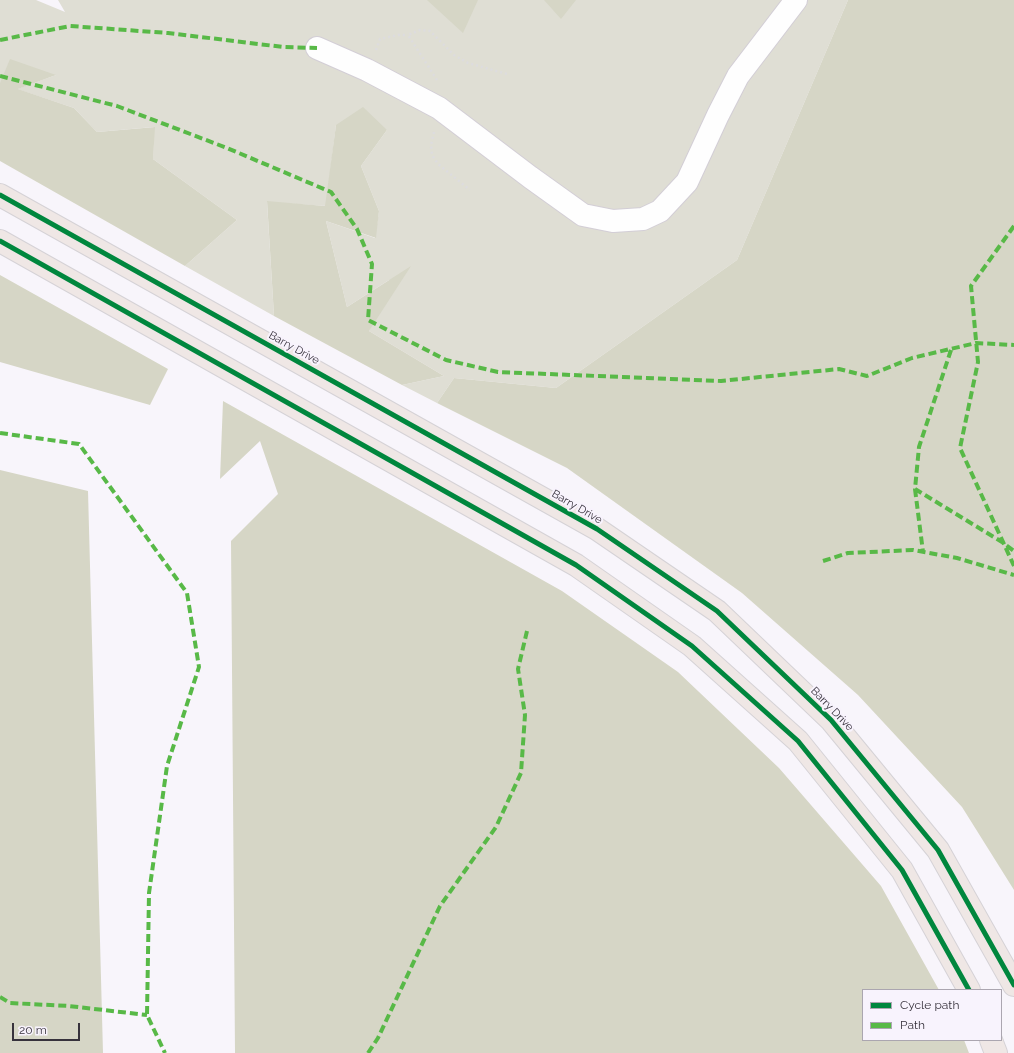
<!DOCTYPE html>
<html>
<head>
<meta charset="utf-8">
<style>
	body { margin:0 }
	#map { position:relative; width:1014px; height:1053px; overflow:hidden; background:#f8f5fb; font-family:Raleway,sans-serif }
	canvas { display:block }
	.legend { position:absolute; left:862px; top:989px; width:140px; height:52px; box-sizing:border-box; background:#f8f3fd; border:1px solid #aba6b0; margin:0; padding:5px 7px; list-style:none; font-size:12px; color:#37323c }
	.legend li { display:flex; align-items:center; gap:8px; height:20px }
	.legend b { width:20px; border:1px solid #aba6b0 }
	.scale { position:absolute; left:12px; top:1023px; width:68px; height:18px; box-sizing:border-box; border:2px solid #37323c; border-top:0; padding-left:5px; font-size:12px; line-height:14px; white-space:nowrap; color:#37323c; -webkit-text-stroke:3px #f8f3fd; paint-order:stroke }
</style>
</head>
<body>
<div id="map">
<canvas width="1014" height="1053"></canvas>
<ul class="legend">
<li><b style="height:5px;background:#00873e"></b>Cycle path</li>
<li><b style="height:5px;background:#58b947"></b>Path</li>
</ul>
<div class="scale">20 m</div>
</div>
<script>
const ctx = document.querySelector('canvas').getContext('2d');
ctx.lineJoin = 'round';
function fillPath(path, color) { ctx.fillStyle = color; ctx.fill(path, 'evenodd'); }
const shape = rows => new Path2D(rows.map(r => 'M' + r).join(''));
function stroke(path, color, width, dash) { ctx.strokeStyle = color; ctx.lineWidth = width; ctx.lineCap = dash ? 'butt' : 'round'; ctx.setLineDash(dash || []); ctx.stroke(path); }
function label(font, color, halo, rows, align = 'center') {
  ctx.font = font + ' Raleway,sans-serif'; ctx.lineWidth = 4; ctx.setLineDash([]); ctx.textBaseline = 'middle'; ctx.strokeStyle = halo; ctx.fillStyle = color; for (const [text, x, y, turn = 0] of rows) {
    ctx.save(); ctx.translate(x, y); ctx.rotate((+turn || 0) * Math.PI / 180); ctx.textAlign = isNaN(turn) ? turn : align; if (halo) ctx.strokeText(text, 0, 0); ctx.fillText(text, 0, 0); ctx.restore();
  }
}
fillPath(shape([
	[0,0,36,0,65,12,58,0,848,0,737,260,556,388,454,378,437,403,402,385,444,376,369,331,389,280,347,307,326,221,375,238,379,211,361,166,387,130,336,125,326,206,267,202,274,316,185,266,237,220,153,159,154,127,97,132,74,108,17,89,56,75,0,83]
]), '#dfded4');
fillPath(shape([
	[427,0,478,0,463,33],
	[544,0,576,0,561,19],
	[848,0,1014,0,1014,890,962,807,858,695,742,593,567,468,437,403,454,378,556,388,737,260],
	[10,59,56,75,18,89,74,108,97,132,155,127,153,159,237,220,185,266,0,161,0,83],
	[363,107,387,130,361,166,379,211,376,238,326,221,347,307,411,266,369,331,444,376,402,385,274,316,267,201,325,206,336,125],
	[0,275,168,369,150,405,0,362],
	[223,401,562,591,678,672,779,768,881,886,939,990,863,990,863,1040,964,1040,969,1053,235,1053,231,541,278,494,260,441,220,479],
	[0,470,88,491,103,1053,0,1053]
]), '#d6d6c6');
const minor = shape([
	[317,48,367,70,439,108,530,177,583,215,613,221,643,219,660,211,687,182,718,115,738,76,796,0]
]);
const major = shape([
	[0,195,597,529,717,611,831,720,938,850,1014,985],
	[0,241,576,565,692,646,798,741,902,870,969,990],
	[991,1040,996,1053]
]);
stroke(minor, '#d3ced6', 24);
stroke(major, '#d5d2d6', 24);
stroke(shape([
	[376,50,380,39,398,35,408,35],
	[437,80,408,35,420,30,430,31,454,55,468,63,507,74],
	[434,132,431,145,432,155,438,164,470,190]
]), '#dddcde', 2.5, [2, 3]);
stroke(minor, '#fefefe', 22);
stroke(major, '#efe7e5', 22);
stroke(shape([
	[0,40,70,26,168,33,283,47,317,48],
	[0,76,117,106,227,148,331,192,357,229,372,264,368,320,446,360,498,372,721,381,839,369,867,376,912,358,976,343,1014,345],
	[1014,226,971,286,978,362,960,448,1014,566],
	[951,350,919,447,915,489,1002,542,1014,551],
	[0,433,79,444,187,593,199,667,167,766,149,893,147,1015,165,1053],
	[915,489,923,552],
	[823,561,848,553,913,550,957,558,1014,575],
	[0,997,10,1003,69,1006,147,1015],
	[368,1053,378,1038,440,906,496,827,521,773,525,715,518,669,527,631]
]), '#58b947', 4, [8, 4]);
stroke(shape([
	[0,195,597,529,717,611,831,720,938,850,1014,985],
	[0,241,576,565,692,646,798,741,902,870,969,990]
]), '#00873e', 5);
label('11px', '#37323c', '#f8f3fd', [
	["Barry Drive",294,348,29],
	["Barry Drive",577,507,30],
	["Barry Drive",832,709,46]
]);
</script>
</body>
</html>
